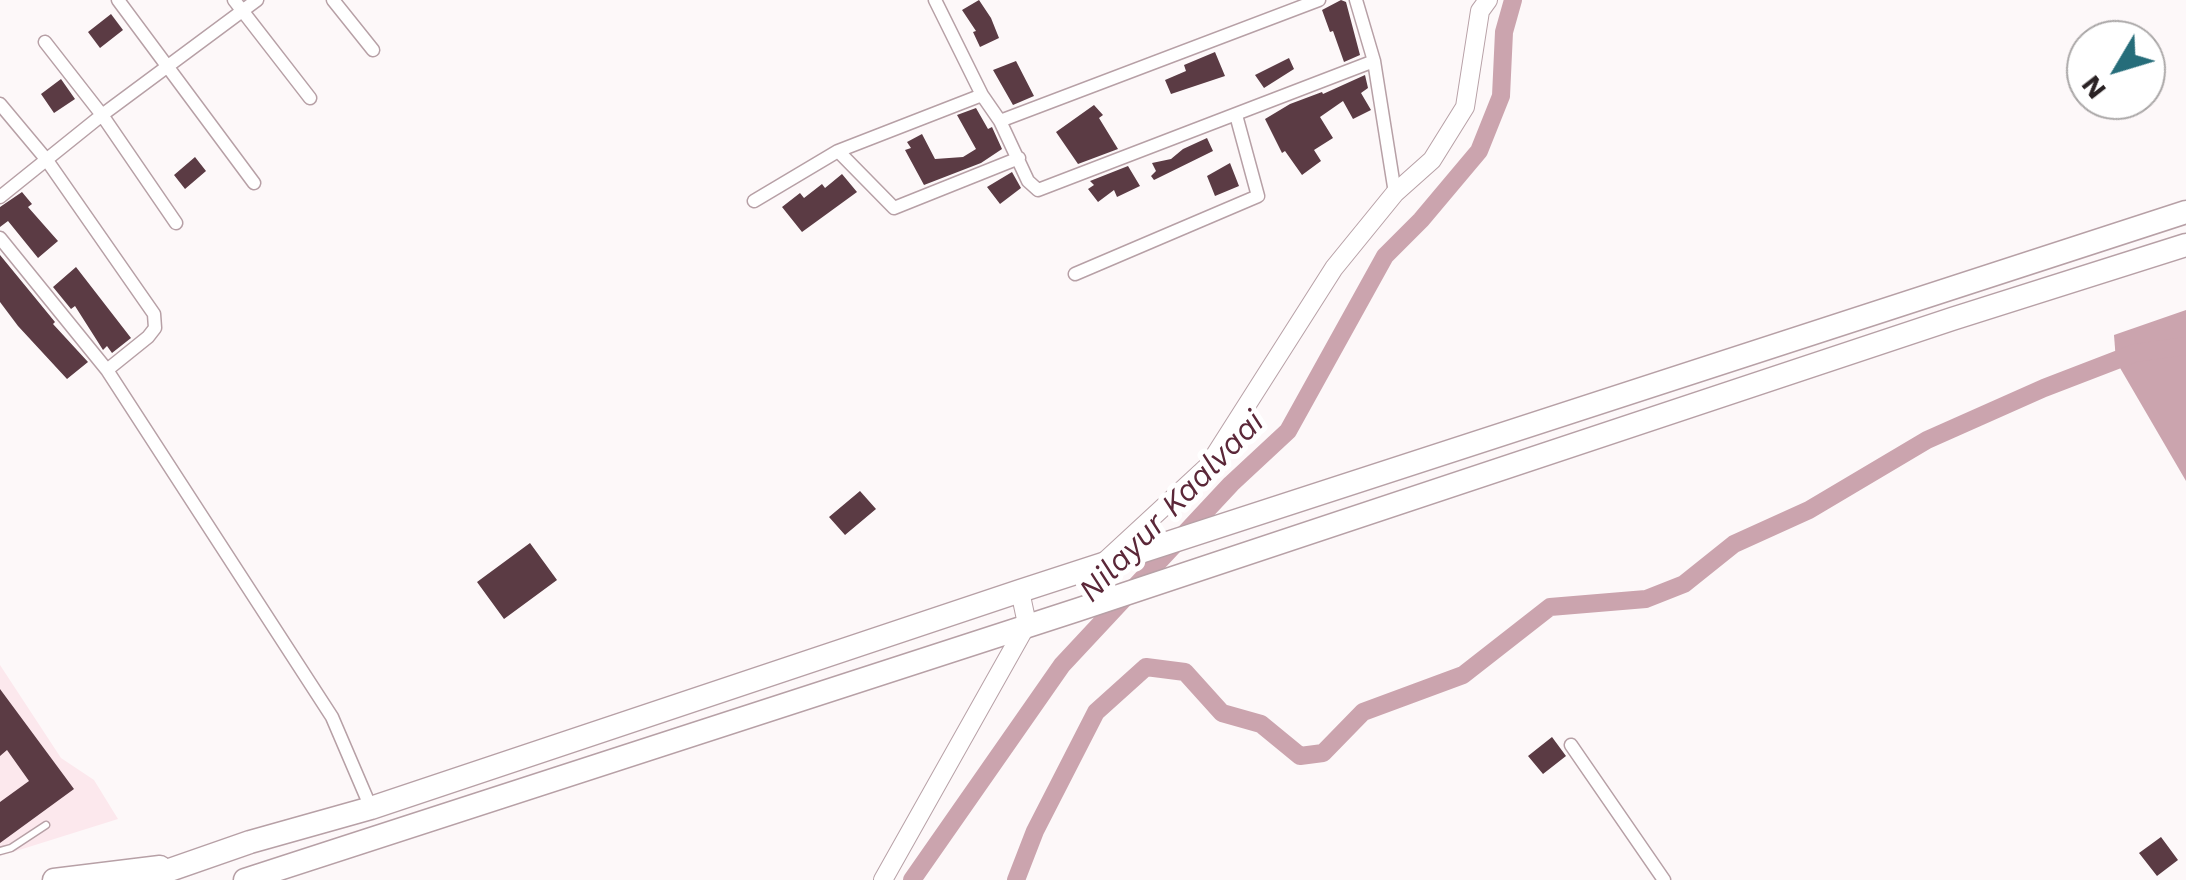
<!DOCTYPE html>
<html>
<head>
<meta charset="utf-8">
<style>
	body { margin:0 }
	#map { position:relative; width:2186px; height:880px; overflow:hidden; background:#fdf8f9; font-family:"Work Sans",sans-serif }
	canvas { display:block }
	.north { position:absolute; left:2066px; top:20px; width:100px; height:100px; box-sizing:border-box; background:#fff; border:2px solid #aaa7a7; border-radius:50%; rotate:232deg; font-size:28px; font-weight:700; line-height:40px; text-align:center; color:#2a2224 }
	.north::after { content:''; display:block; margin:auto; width:35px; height:45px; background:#266d7a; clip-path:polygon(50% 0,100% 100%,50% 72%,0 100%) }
</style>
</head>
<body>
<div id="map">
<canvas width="2186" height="880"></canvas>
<div class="north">N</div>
</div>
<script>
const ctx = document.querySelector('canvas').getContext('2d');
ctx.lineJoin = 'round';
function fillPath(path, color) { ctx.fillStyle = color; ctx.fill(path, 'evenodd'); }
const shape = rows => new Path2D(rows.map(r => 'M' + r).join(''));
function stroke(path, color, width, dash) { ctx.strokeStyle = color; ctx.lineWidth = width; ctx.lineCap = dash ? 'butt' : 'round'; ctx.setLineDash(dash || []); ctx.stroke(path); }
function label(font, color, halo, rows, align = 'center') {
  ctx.font = font + ' "Work Sans",sans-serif'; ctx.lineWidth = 10; ctx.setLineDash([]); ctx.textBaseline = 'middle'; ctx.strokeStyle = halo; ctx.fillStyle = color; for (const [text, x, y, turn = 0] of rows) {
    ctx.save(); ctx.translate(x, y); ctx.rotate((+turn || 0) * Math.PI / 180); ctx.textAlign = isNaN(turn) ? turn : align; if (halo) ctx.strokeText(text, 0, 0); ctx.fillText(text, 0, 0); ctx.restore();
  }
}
fillPath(shape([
	[0,665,61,758,94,780,118,819,0,856]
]), '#fce8ed');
fillPath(shape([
	[2186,310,2186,481,2116,361,2114,335]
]), '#cba4ae');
stroke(shape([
	[912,880,1062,665,1231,484,1288,431,1385,256,1421,220,1479,151,1501,96,1504,32,1513,0],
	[1016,880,1035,831,1096,712,1146,667,1185,672,1222,713,1261,724,1300,756,1323,753,1363,712,1463,675,1550,607,1646,599,1684,584,1734,544,1809,510,1927,440,2044,388,2135,353,2186,346]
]), '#cba4ae', 18);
fillPath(shape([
	[979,0,991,18,999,38,980,47,973,32,976,31,962,10],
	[1341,0,1346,2,1360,55,1344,62,1333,31,1330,32,1322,10],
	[111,14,123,30,100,48,88,32],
	[1215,52,1225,76,1171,94,1165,80,1186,71,1184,65],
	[1289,58,1294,69,1264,88,1255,75],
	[1016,61,1034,96,1013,105,993,70],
	[1365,75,1368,88,1361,93,1371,110,1353,119,1343,101,1320,117,1333,138,1314,150,1321,161,1302,175,1285,151,1282,153,1265,119,1290,104,1322,92,1323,94],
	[61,79,75,99,54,113,41,94],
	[1094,105,1103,115,1099,118,1118,149,1078,164,1056,132],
	[976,108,988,129,992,127,1002,149,981,163,924,185,905,150,911,148,907,142,922,134,935,159,963,157,976,149,957,115],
	[1207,138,1213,151,1154,180,1151,176,1156,171,1152,163,1171,159,1183,149],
	[195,157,206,171,185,189,174,175],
	[1230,163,1239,186,1215,196,1207,176],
	[1128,166,1140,186,1117,197,1114,190,1098,202,1088,189,1094,185,1090,181],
	[1012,172,1021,188,1000,204,987,187],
	[842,174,857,192,802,232,782,207,800,193,804,198,822,184,825,188],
	[22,192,32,204,28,207,58,241,38,258,8,221,0,227,0,207],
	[0,255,55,322,53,324,88,362,67,379,18,326,0,302],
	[76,267,131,338,112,353,107,346,103,350,75,306,71,309,53,287],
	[860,491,876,509,845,535,829,517],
	[530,543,557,580,504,619,477,582],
	[0,689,74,789,0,843,0,802,29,781,7,750,0,756],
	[1552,737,1566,756,1543,774,1528,756],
	[2161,837,2178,860,2157,876,2139,853]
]), '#5b3b44');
const lane = shape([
	[0,851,11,848,46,825]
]);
const street = shape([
	[118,0,254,183],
	[234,0,310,98],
	[333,0,373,50],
	[935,0,982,95,1000,121,1028,181,1038,190,1374,61],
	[1356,0,1374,61,1395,193],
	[45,42,102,115,176,223],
	[0,104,46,159,154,314,155,328,148,337,107,370],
	[1000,121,1319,0],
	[838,151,894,208,1019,158],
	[0,197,102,115,257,0],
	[754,201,838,151,982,95],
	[0,238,107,370,332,717,371,808],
	[1075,274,1258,196,1236,115],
	[1571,745,1664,880]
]);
const secondary = shape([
	[1105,561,1208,466,1334,268,1395,193,1432,160,1465,107,1480,11,1488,0],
	[883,880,1027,624,1020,591]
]);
const highway = shape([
	[54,880,160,867],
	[141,880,250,842,371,808,1020,591,2186,212],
	[245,880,1077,610,1952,319,2186,245]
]);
stroke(lane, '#b7a0a6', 9);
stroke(street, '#b7a0a6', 15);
stroke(secondary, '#b7a0a6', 20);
stroke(highway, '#b7a0a6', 25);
stroke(lane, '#fff', 6);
stroke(street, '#fff', 12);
stroke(secondary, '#fff', 18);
stroke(highway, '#fff', 22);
label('italic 32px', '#5b2738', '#fff', [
	["Nilayur Kaalvaai",1172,507,-46]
]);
</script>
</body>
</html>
